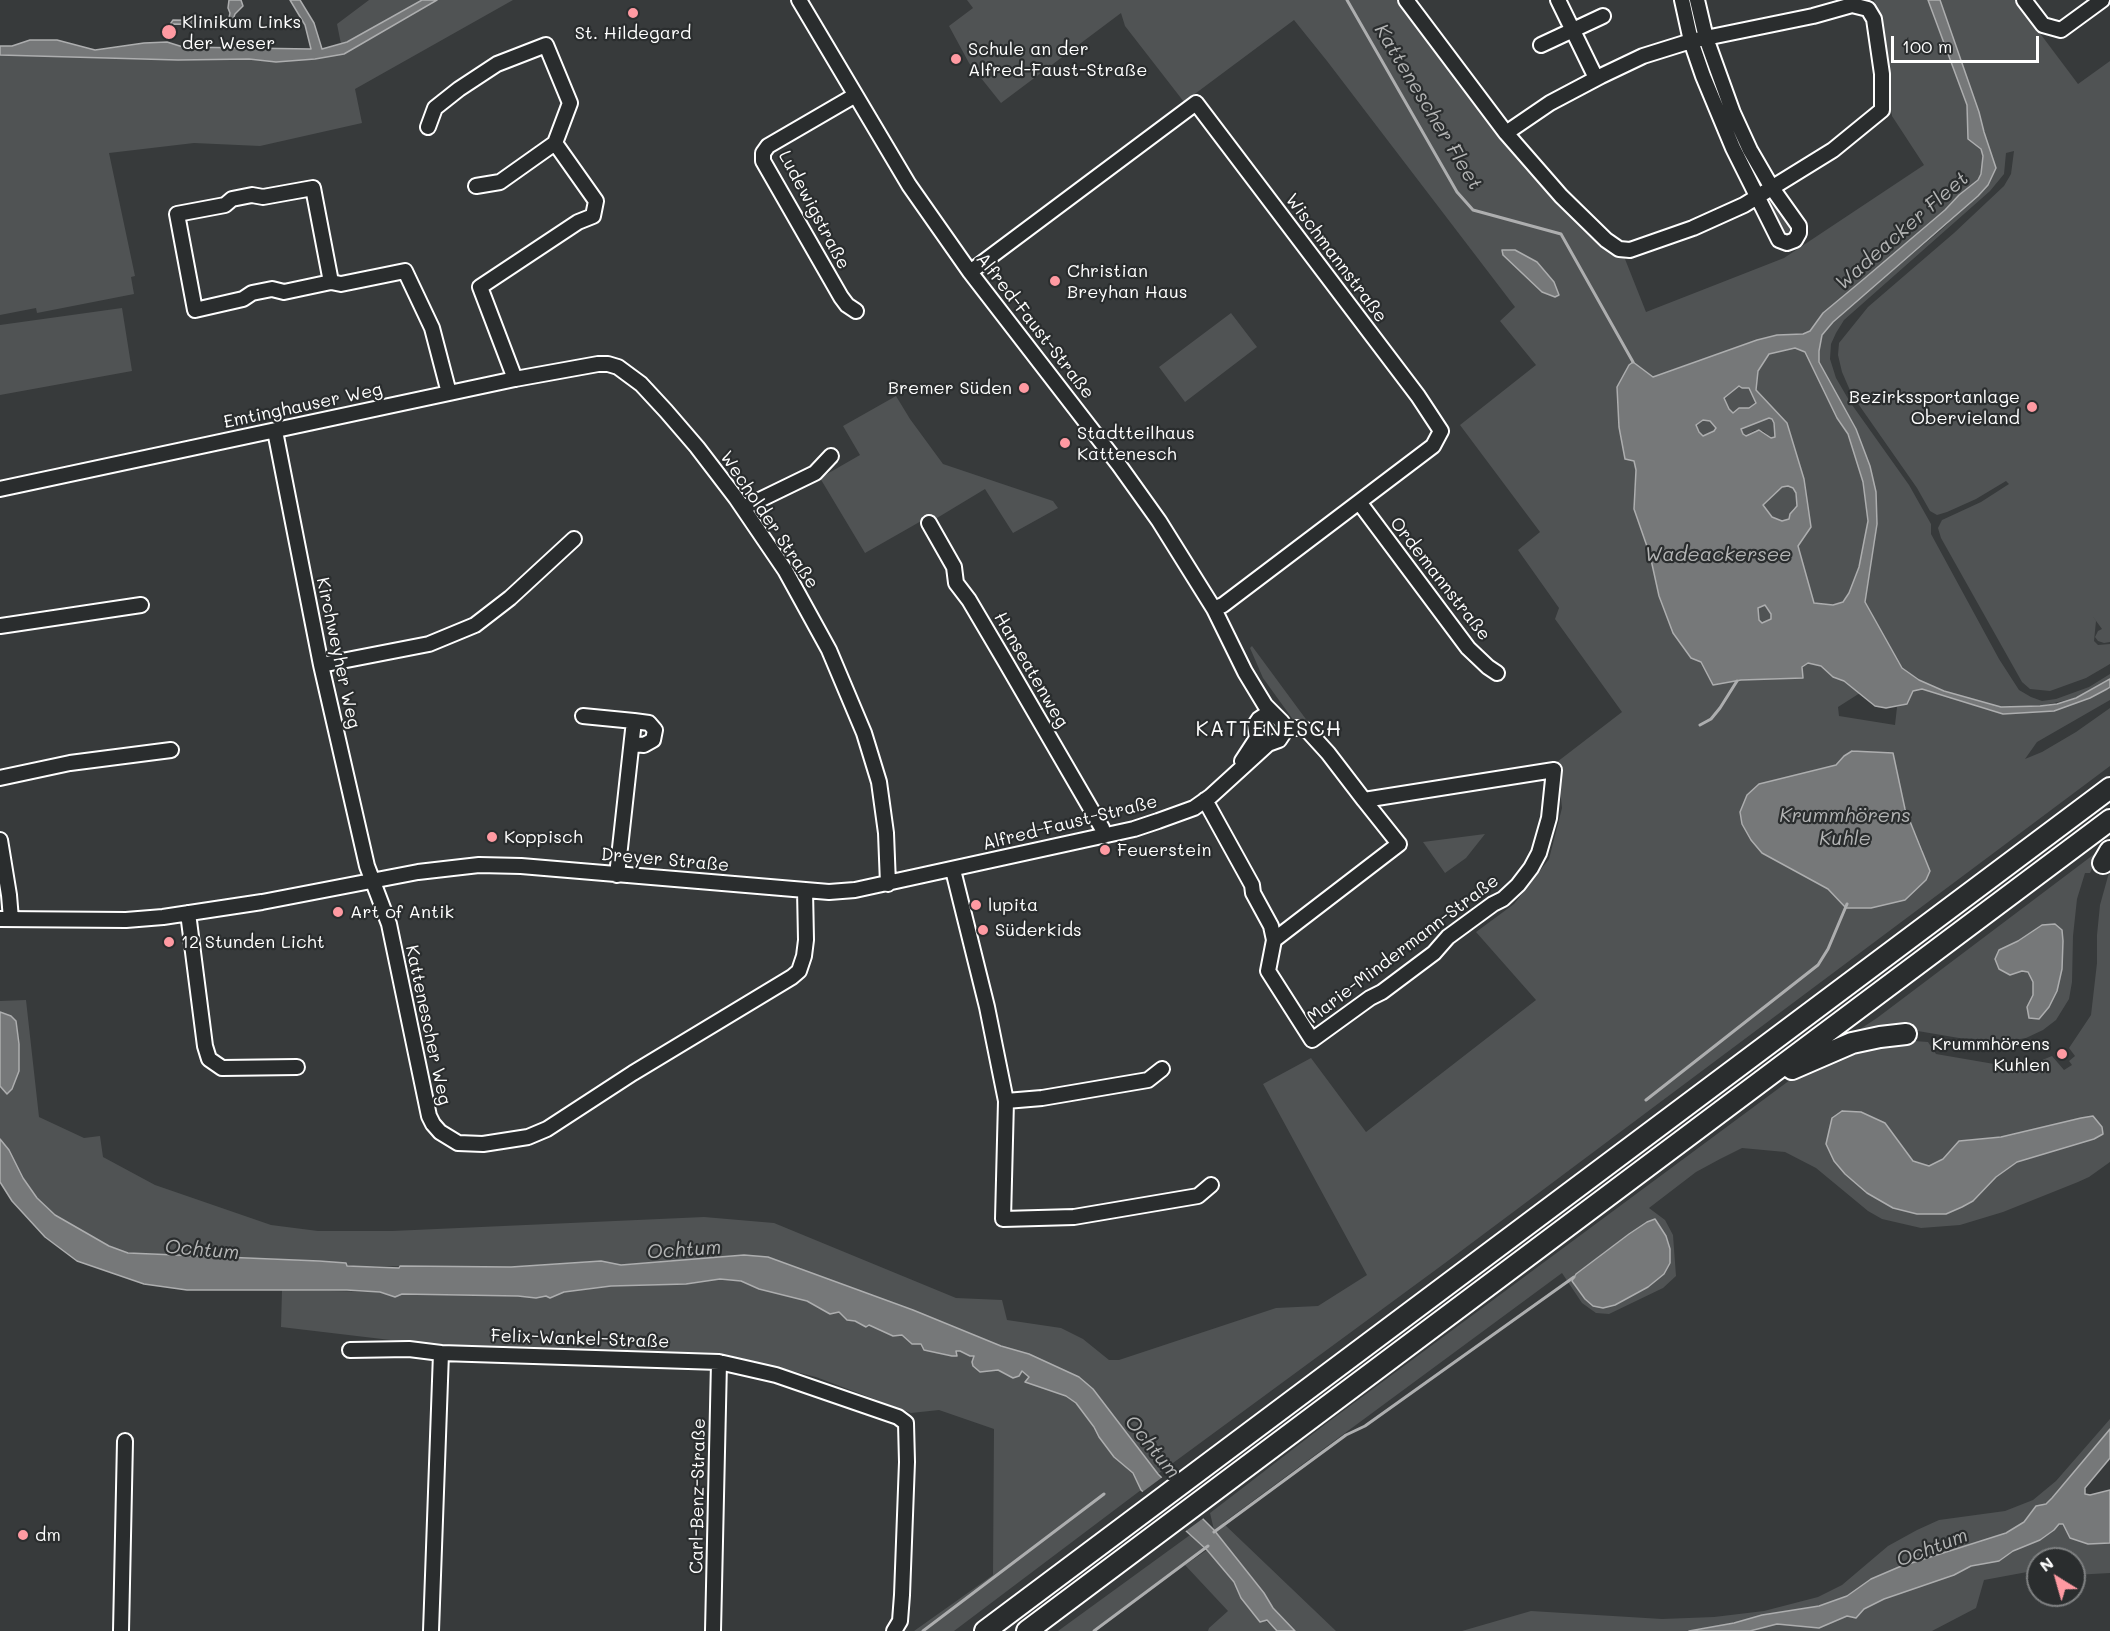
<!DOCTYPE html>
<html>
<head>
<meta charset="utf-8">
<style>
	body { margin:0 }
	#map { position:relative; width:2110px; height:1631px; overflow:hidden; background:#373a3b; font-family:Mali,sans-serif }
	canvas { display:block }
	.north { position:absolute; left:2026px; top:1547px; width:60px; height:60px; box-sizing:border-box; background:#2a2d2e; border:2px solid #7f8182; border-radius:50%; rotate:323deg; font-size:16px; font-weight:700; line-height:24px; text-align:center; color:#fff }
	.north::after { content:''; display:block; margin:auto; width:21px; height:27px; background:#ff9aa2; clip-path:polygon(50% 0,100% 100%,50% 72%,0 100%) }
	.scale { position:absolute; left:1891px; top:36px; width:148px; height:27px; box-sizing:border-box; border:3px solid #fff; border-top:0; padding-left:8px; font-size:18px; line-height:21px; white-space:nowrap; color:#fff; -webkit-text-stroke:4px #2a2d2e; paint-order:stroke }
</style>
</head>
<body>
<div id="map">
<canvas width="2110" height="1631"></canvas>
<div class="north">N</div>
<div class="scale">100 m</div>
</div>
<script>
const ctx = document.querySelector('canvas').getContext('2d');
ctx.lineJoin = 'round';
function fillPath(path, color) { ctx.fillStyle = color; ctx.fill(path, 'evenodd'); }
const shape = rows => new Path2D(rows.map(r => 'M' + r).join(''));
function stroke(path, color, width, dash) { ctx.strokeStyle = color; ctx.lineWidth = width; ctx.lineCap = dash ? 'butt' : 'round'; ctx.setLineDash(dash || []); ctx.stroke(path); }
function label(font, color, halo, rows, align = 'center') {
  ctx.font = font + ' Mali,sans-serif'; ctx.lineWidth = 4.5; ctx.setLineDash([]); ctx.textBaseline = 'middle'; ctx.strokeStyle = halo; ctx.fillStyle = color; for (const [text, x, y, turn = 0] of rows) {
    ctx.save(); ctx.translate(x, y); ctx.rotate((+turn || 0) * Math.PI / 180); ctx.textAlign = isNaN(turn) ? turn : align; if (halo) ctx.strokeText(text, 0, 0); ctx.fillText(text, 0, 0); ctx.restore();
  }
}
fillPath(shape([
	[369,0,513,0,355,89,362,123,260,146,194,143,109,153,135,276,131,277,134,294,37,313,36,308,0,315,0,46,12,46,30,40,57,40,95,50,144,43,167,42,183,47,322,49,341,44,337,24],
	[967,0,1400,0,1503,137,1623,254,1646,312,1784,258,1924,165,1892,116,1874,0,2015,0,2078,84,2110,61,2110,642,2104,643,2098,641,2095,637,2098,631,2102,629,2091,614,2096,621,2094,641,2098,645,2110,644,2110,664,2086,678,2050,691,2030,689,2022,682,1941,538,1938,528,1942,520,1981,502,2009,484,2006,481,1976,499,1947,512,1937,515,1930,511,1917,488,1852,395,1842,372,1838,355,1839,343,1868,307,1954,233,2004,186,2011,174,2014,151,2006,153,2004,174,1990,191,1844,320,1836,333,1831,344,1830,359,1836,378,1850,402,1909,485,1931,524,1931,534,1999,659,2019,690,2031,697,2042,701,2056,699,2089,687,2110,674,2110,679,2076,698,2040,706,2001,707,1944,691,1919,680,1902,668,1865,602,1877,524,1856,429,1819,362,1819,351,1822,335,1833,322,1875,285,1940,231,1988,185,1983,158,1981,174,1978,180,1959,195,1945,210,1865,278,1823,313,1810,331,1803,334,1777,335,1757,340,1652,377,1629,365,1617,387,1619,427,1625,459,1634,461,1636,470,1634,509,1650,555,1659,596,1691,658,1701,661,1706,668,1713,685,1741,680,1803,678,1802,667,1808,663,1821,666,1833,677,1844,681,1860,693,1838,707,1839,716,1895,725,1897,707,1907,704,1912,691,1922,689,2003,714,2090,698,2110,687,2110,700,2037,742,2025,759,2042,752,2076,732,2110,708,2110,766,1445,1263,1158,1474,1093,1389,1079,1377,1029,1354,1001,1346,913,1310,768,1257,744,1255,620,1265,601,1261,511,1267,347,1266,346,1263,319,1261,128,1253,109,1246,55,1215,37,1198,23,1178,9,1150,0,1139,0,1086,7,1093,19,1044,16,1021,11,1016,0,1012,0,1001,26,1000,39,1117,84,1138,100,1136,103,1157,155,1185,271,1225,318,1231,392,1231,704,1217,774,1223,956,1298,1002,1300,1007,1320,1061,1328,1083,1339,1109,1360,1119,1360,1276,1308,1318,1306,1367,1275,1263,1084,1311,1058,1366,1132,1536,1000,1476,932,1514,904,1549,859,1562,808,1557,762,1622,712,1555,619,1559,608,1518,550,1540,532,1460,425,1536,365,1500,321,1515,307,1327,61,1294,20,1184,102,1125,26,1121,13,1001,103,969,63,949,26,973,8],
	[1893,753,1905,809,1923,851,1846,908,1828,889,1762,853,1742,824,1740,812,1747,795,1759,784,1836,765,1844,756],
	[1776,198,1796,226,1787,240,1764,205],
	[122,308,132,371,0,395,0,325],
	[1231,313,1257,347,1185,402,1159,367],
	[1795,348,1805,352,1837,418,1848,434,1863,482,1868,521,1859,567,1849,593,1843,602,1833,605,1814,603,1798,546,1811,527,1787,424,1756,390,1758,371,1769,354],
	[1739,386,1749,388,1756,402,1749,409,1744,408,1733,413,1729,409,1724,398],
	[896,396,910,419,943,464,1053,501,1058,508,1013,533,985,489,932,521,923,520,865,553,820,478,860,455,843,426],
	[1769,418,1772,419,1775,423,1775,437,1771,438,1763,431,1755,430,1745,436,1743,434,1741,429],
	[1703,420,1710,421,1716,428,1714,431,1703,436,1699,432,1696,425],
	[1788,486,1793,488,1796,493,1797,506,1793,509,1789,519,1782,521,1772,517,1763,505,1782,487],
	[1764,604,1771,614,1771,620,1762,623,1759,621,1758,608],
	[1252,646,1308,722,1316,732,1294,721,1263,678,1250,648],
	[1485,834,1466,858,1445,873,1423,842],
	[2101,849,2090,873,2085,873,2077,899,2073,936,2072,982,2069,999,2056,1020,2043,1030,2026,1038,2009,1041,1959,1038,1900,1028,1845,1039,1877,1018],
	[2042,925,2039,1019,2027,1007,2033,995,2033,982,2028,972,2022,971,1999,950,2018,941],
	[2110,869,2110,1162,2089,1177,2078,1182,2003,1212,1960,1225,1921,1228,1882,1219,1868,1211,1816,1168,1785,1152,1742,1148,1720,1159,1696,1172,1649,1208,1665,1220,1673,1235,1676,1276,1663,1288,1609,1314,1596,1313,1582,1303,1562,1273,1223,1523,1336,1631,1295,1631,1273,1608,1264,1593,1214,1530,1210,1513,1327,1423,1790,1080,1815,1066,1842,1055,1900,1040,1928,1042,1936,1054,2000,1065,2018,1066,2035,1063,2052,1056,2064,1070,2072,1065,2069,1061,2075,1056,2069,1048,2091,1015,2097,963,2097,935,2100,905],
	[1861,1112,1885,1123,1913,1161,1929,1166,1943,1159,1959,1141,2001,1137,2081,1118,2074,1144,2017,1162,1996,1177,1973,1201,1962,1207,1946,1214,1917,1214,1893,1208,1867,1193],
	[1655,1220,1666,1236,1670,1249,1585,1299,1572,1281,1576,1274,1629,1234,1647,1222],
	[720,1279,741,1281,759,1289,807,1301,830,1314,839,1312,847,1320,855,1321,866,1327,869,1325,902,1335,912,1344,921,1344,924,1350,952,1356,957,1356,956,1350,960,1350,970,1356,974,1356,1008,1376,1021,1371,1030,1377,1025,1382,1066,1396,1076,1403,1094,1427,1099,1437,1114,1457,1133,1473,1141,1490,954,1631,914,1631,993,1575,994,1429,939,1410,911,1413,816,1377,720,1353,441,1346,281,1327,282,1290,380,1292,395,1297,402,1294,518,1296,536,1298,546,1296,551,1298,564,1292,611,1286,686,1284],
	[2110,1419,2110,1429,2088,1455,2052,1498,2046,1504,2036,1506,2024,1522,2006,1533,1899,1567,1871,1579,1847,1596,1819,1606,1762,1615,1734,1623,1689,1631,1462,1631,1531,1611,1662,1619,1714,1617,1764,1611,1818,1597,1842,1585,1888,1546,1917,1530,1939,1520,2005,1511,2033,1500,2056,1481],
	[2063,1523,2096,1544,2110,1543,2110,1573,2074,1575,2074,1559,2038,1559,2038,1570,1984,1580,1976,1608,1932,1631,1750,1631,1777,1624,1819,1628,1847,1616,1856,1618,1864,1609,1884,1599,1954,1575,1971,1566,1999,1561,2013,1551,2040,1540,2054,1530,2059,1524],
	[1190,1535,1205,1548,1092,1631,1058,1631],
	[1207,1550,1234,1582,1241,1598,1277,1631,1208,1631,1209,1628,1228,1611,1185,1565]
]), '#505354');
const water = shape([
	[229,0,241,0,243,6,235,14,231,25,173,24,172,29,167,29,173,20,226,21,229,18,230,13,228,8,229,0],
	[290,0,300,0,314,23,322,49,347,42,422,0,437,0,344,54,315,59,276,62,249,59,178,60,0,55,0,46,12,46,30,40,57,40,95,50,144,43,167,42,183,47,311,49,305,25,290,0],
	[1928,0,1940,0,1979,112,1984,132,1996,168,1988,185,1978,196,1833,322,1822,335,1819,351,1819,362,1856,429,1870,466,1876,492,1877,524,1865,602,1902,668,1919,680,1944,691,2001,707,2040,706,2057,704,2076,698,2110,679,2110,687,2107,689,2090,698,2054,711,2003,714,1922,689,1913,691,1907,704,1886,708,1875,706,1844,681,1833,677,1821,666,1808,663,1802,667,1803,678,1741,680,1713,685,1701,662,1691,658,1673,633,1659,596,1650,555,1634,509,1636,470,1634,461,1625,459,1619,427,1617,387,1629,365,1633,362,1653,377,1757,340,1777,335,1803,334,1810,331,1823,313,1865,278,1945,210,1959,195,1978,180,1981,174,1983,156,1981,149,1968,139,1967,105,1928,0],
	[1795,348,1805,352,1837,418,1848,434,1863,482,1868,521,1859,567,1849,593,1843,602,1833,605,1814,603,1798,546,1811,527,1804,479,1787,423,1756,390,1758,371,1769,354,1795,348],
	[1739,386,1742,388,1749,388,1756,403,1749,408,1739,408,1733,413,1729,409,1724,398,1739,386],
	[1769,418,1772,419,1774,423,1775,437,1771,438,1759,430,1746,436,1743,434,1741,429,1769,418],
	[1703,420,1710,421,1716,428,1714,431,1703,436,1699,432,1696,425,1703,420],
	[1788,486,1793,488,1796,493,1797,506,1790,514,1789,519,1782,521,1772,517,1763,505,1782,487,1788,486],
	[1765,605,1771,614,1771,619,1762,623,1759,620,1758,608,1765,605],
	[1502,250,1515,250,1537,262,1554,282,1559,295,1555,297,1542,292,1503,255,1502,250],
	[1852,751,1893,753,1905,809,1930,871,1926,880,1905,900,1871,908,1846,908,1828,889,1762,853,1751,840,1742,824,1740,812,1747,795,1759,784,1836,765,1844,756,1852,751],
	[2055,924,2062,930,2063,941,2062,969,2057,991,2049,1007,2039,1019,2029,1018,2027,1007,2033,995,2033,982,2028,972,2022,971,2010,975,1999,969,1995,959,1999,950,2018,941,2042,925,2055,924],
	[0,1012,11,1016,16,1021,19,1044,19,1071,12,1089,7,1094,0,1086,0,1012],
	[1842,1111,1861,1112,1885,1123,1913,1161,1929,1166,1943,1159,1959,1141,2001,1137,2081,1118,2093,1116,2102,1127,2103,1134,2094,1139,2017,1162,1996,1177,1973,1201,1962,1207,1946,1214,1917,1214,1893,1208,1867,1193,1845,1174,1834,1161,1826,1144,1832,1118,1842,1111],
	[0,1139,9,1150,23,1178,37,1198,55,1215,109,1246,128,1253,319,1261,346,1263,347,1266,399,1268,400,1266,511,1267,601,1261,621,1265,744,1255,768,1257,913,1310,1001,1346,1029,1354,1079,1377,1093,1389,1158,1474,1214,1530,1264,1593,1273,1608,1295,1631,1277,1631,1267,1620,1260,1622,1241,1598,1234,1582,1207,1550,1141,1490,1133,1473,1114,1457,1099,1437,1094,1427,1076,1403,1066,1396,1025,1382,1029,1377,1022,1371,1019,1376,1013,1378,998,1370,980,1372,973,1366,972,1362,974,1356,970,1356,960,1351,956,1351,957,1356,952,1356,924,1350,921,1344,912,1344,902,1335,893,1336,869,1325,866,1327,855,1321,847,1320,839,1312,830,1314,807,1301,759,1289,741,1281,720,1279,686,1284,611,1286,564,1292,550,1298,546,1296,536,1298,518,1296,402,1294,395,1297,380,1292,347,1290,187,1290,144,1284,77,1261,45,1237,12,1201,0,1182,0,1139],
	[1655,1219,1666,1236,1670,1249,1670,1263,1664,1274,1648,1287,1615,1305,1603,1308,1593,1306,1585,1299,1572,1281,1576,1274,1629,1234,1647,1222,1655,1219],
	[2110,1429,2110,1458,2085,1488,2085,1494,2090,1495,2110,1490,2110,1543,2088,1544,2070,1538,2063,1524,2059,1524,2054,1530,2040,1540,2013,1551,1999,1561,1971,1566,1954,1575,1884,1599,1864,1609,1856,1618,1847,1616,1819,1628,1777,1624,1750,1631,1689,1631,1734,1623,1762,1615,1819,1606,1847,1596,1871,1579,1899,1567,2006,1533,2024,1522,2036,1506,2046,1504,2052,1498,2110,1429]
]);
fillPath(water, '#767879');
stroke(water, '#adaeaf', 1.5);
fillPath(shape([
	[1164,1476,1205,1517,1183,1533,1141,1493]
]), '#373a3b');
stroke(shape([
	[1347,0,1457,192,1473,210,1561,234,1633,362],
	[1700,725,1711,719,1720,708,1737,681],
	[1646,1100,1818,965,1828,949,1847,904],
	[1214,1532,1346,1435,1365,1426,1574,1277],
	[923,1631,1104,1494],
	[1094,1631,1208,1546]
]), '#adaeaf', 3);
const minor = shape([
	[1406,0,1506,133,1561,196,1606,240,1619,249,1630,250,1693,228,1744,205,1833,150,1882,110,1882,74,1874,19,1868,9,1852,5,1813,16,1691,41,1643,56,1601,76,1550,103,1506,133],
	[1558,0,1596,78],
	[1682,0,1691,41,1703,76,1733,148,1779,240,1787,243,1795,240,1799,233,1799,226,1772,188,1750,150,1733,113,1706,38,1697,0],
	[2024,0,2043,25,2061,30,2102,0],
	[1541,45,1603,16],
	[854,96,768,146,763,153,763,161,841,297,847,305,856,311],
	[428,127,435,108,459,89,497,64,546,45,570,103,555,143,500,182,476,186],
	[970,272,1196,103,1418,396,1441,431,1433,446,1223,605,1214,609],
	[331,282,313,188,263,197,252,195,232,199,225,205,177,214,195,310,243,299,252,293,272,289,284,292,331,282,341,284,405,271,432,328,449,393],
	[515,379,480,287,578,222,593,216,596,201,555,143],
	[275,431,321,665,367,866,389,924,429,1116,433,1124,440,1132,458,1143,483,1144,528,1137,547,1129,633,1073,792,977,799,971,804,956,806,940,805,890],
	[0,489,515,379,598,364,608,364,618,367,641,384,666,411,697,447,736,498,785,570,829,650,864,733,879,782,886,833,888,884],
	[1359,502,1468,648,1488,667,1497,673],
	[743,508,815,473,831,456],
	[929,523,954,567,956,583,969,600,1005,661,1102,828,1104,836],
	[0,626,141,605],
	[321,665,429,644,475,625,510,598,574,539],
	[583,716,634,721,617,875],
	[1264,743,1257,738,1255,725,1259,719,1265,715,1274,716],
	[632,744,644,745,653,740,655,730,649,723,634,721],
	[1242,761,1257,738],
	[0,778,70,763,171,750],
	[1205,800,1252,885,1253,893,1271,926,1274,940,1268,971,1312,1040,1370,998,1382,992,1434,953,1448,937,1493,904,1503,899,1518,885,1531,868,1539,853,1549,818,1554,770,1364,800,1328,753,1308,731,1301,728,1284,728],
	[0,840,9,895,11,919],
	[953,870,987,1007,1006,1101,1003,1219,1074,1217,1198,1196,1211,1185],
	[188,913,205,1046,209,1059,222,1068,297,1067],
	[0,919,126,920,163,917,262,902,418,872,479,865,521,866,829,892,855,890,1134,829,1158,821,1194,808,1211,796,1268,744,1279,740,1283,734,1282,722,1265,705,1245,672,1214,609,1159,521,1119,465,970,272,909,185,799,0],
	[1274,940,1399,844,1364,800],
	[1006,1101,1042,1098,1148,1080,1162,1069],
	[350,1350,409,1349,441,1353,431,1631],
	[441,1353,719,1362,776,1375,898,1417,906,1423,907,1462,902,1595,900,1621,894,1631],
	[121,1631,125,1441],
	[713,1631,719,1362]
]);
const highway = shape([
	[2103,863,2110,851],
	[1792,1069,1852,1043,1880,1037,1906,1034],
	[985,1631,2110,788],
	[1027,1631,2110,820]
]);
stroke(minor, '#fff', 18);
stroke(highway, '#fff', 24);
stroke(minor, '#2a2d2e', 14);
stroke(highway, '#2a2d2e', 20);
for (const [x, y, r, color] of [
	[633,13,6,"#ff9aa2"],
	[169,32,8,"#ff9aa2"],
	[956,59,6,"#ff9aa2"],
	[1055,281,6,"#ff9aa2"],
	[1024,388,6,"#ff9aa2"],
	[2032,407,6,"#ff9aa2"],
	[1065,443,6,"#ff9aa2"],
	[492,837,6,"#ff9aa2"],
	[1105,850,6,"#ff9aa2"],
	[976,905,6,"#ff9aa2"],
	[338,912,6,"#ff9aa2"],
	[983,930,6,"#ff9aa2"],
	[169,942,6,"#ff9aa2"],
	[2062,1054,6,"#ff9aa2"],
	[23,1535,6,"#ff9aa2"]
]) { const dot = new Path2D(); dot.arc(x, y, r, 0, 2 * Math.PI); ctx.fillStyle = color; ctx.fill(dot); stroke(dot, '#2a2d2e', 2); }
label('18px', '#fff', '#2a2d2e', [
	["Klinikum Links",182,22],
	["der Weser",182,43],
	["St. Hildegard",633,33,"center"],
	["Schule an der",968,49],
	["Alfred-Faust-Straße",968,70],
	["Christian",1067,271],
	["Breyhan Haus",1067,292],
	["Bremer Süden",1012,388,"right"],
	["Bezirkssportanlage",2020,397,"right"],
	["Obervieland",2020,418,"right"],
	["Stadtteilhaus",1077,433],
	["Kattenesch",1077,454],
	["Koppisch",504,837],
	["Feuerstein",1117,850],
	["lupita",988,905],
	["Art of Antik",350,912],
	["Süderkids",995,930],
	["12 Stunden Licht",181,942],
	["Krummhörens",2050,1044,"right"],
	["Kuhlen",2050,1065,"right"],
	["dm",35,1535]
], 'left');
label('18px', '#fff', '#2a2d2e', [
	["Ludewigstraße",814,210,62],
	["Wischmannstraße",1336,258,53],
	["Alfred-Faust-Straße",1035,326,52],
	["Emtinghauser Weg",303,406,-12],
	["Wecholder Straße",769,520,56],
	["Ordemannstraße",1440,579,52],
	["Kirchweyher Weg",338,653,78],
	["Hanseatenweg",1031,670,60],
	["Alfred-Faust-Straße",1070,823,-14],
	["Dreyer Straße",665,860,5],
	["Marie-Mindermann-Straße",1403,949,-37],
	["Kattenescher Weg",428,1025,78],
	["Felix-Wankel-Straße",580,1339,2],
	["Carl-Benz-Straße",698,1496,-89]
]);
label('italic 20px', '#b4b5b5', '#2a2d2e', [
	["Kattenescher Fleet",1428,107,59],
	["Wadeacker Fleet",1902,231,-41],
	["Wadeackersee",1718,555],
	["Krummhörens",1845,816],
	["Kuhle",1845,839],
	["Ochtum",202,1250,5],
	["Ochtum",684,1250,-4],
	["Ochtum",1152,1447,51],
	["Ochtum",1932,1548,-21]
]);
ctx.letterSpacing = '1.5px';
label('21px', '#fff', '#2a2d2e', [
	["KATTENESCH",1269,730]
]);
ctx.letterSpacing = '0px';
</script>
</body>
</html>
